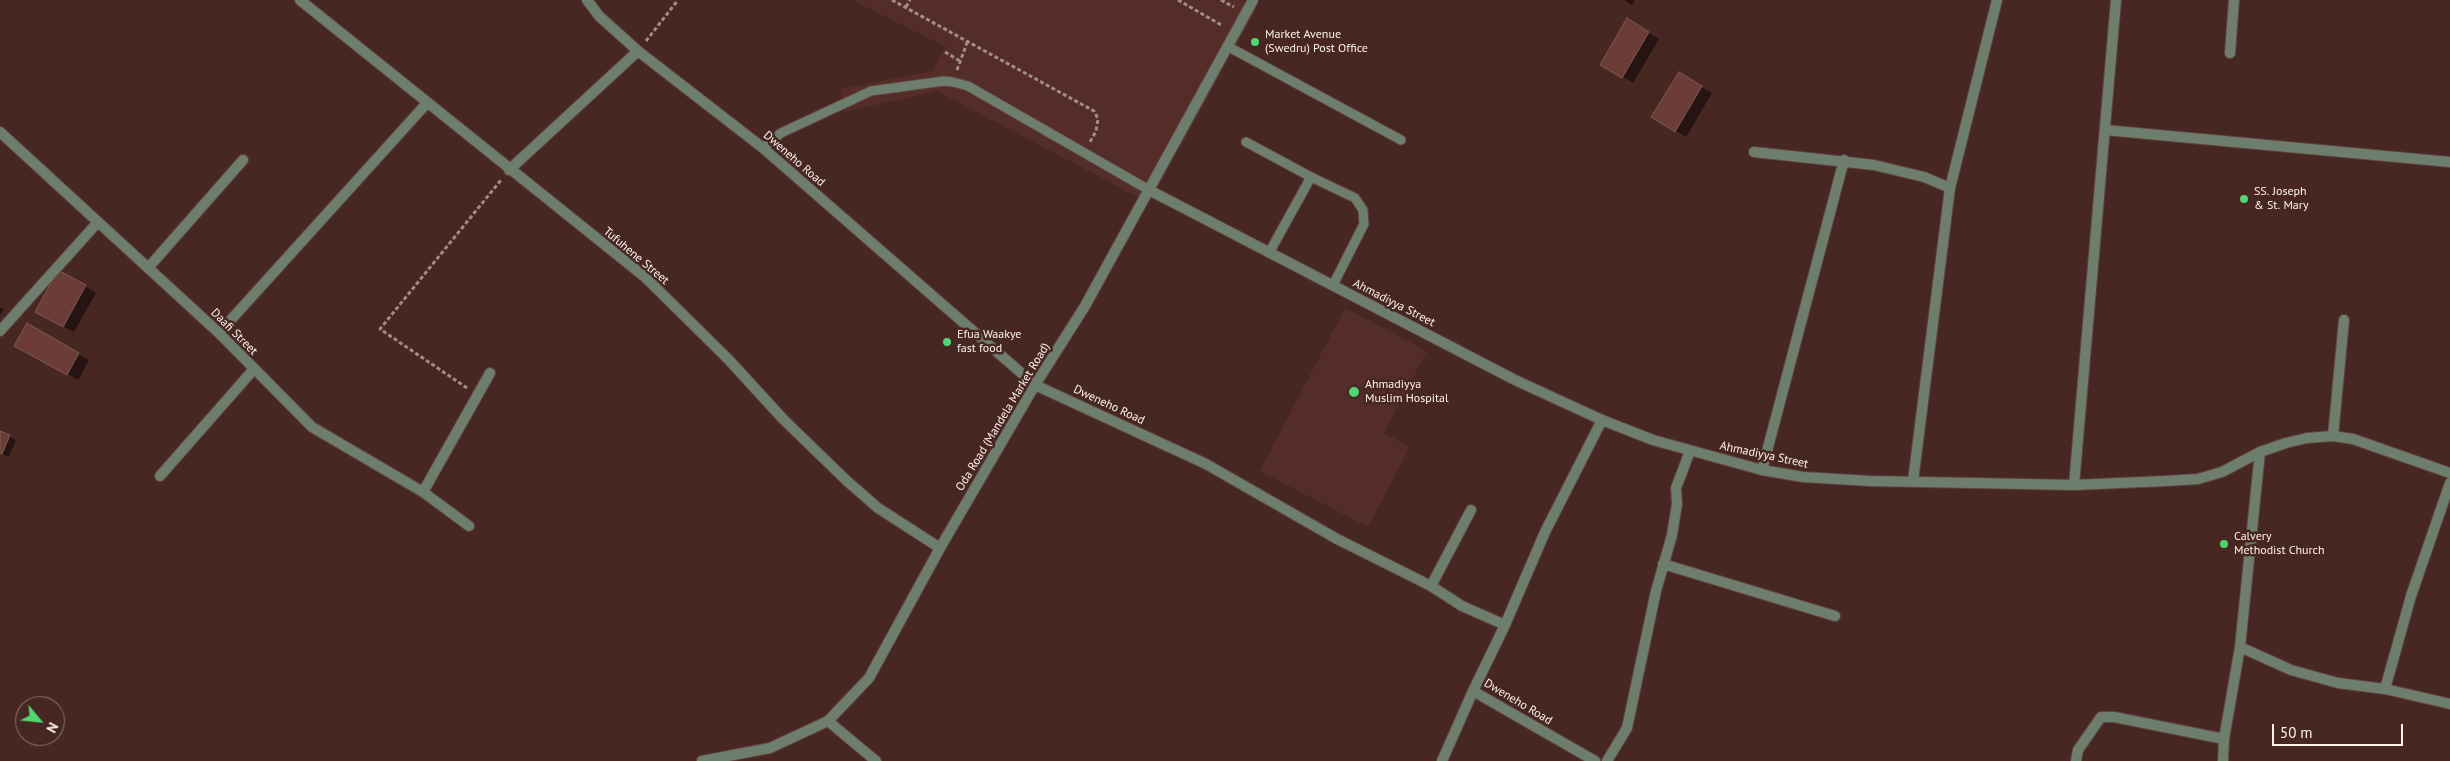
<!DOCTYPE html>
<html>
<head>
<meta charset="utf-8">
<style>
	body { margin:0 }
	#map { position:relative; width:2450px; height:761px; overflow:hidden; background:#472722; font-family:"PT Sans",sans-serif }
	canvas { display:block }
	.north { position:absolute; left:15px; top:696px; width:50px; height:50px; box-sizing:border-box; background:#472722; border:1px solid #907874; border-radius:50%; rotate:118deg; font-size:14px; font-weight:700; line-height:20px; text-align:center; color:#fef1ee }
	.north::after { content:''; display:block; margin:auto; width:18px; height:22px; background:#51d674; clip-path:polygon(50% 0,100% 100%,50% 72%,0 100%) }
	.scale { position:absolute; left:2272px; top:724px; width:131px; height:22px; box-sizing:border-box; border:2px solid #fef1ee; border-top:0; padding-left:6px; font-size:15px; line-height:18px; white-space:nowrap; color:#fef1ee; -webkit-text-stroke:4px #472722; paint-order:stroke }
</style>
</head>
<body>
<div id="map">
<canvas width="2450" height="761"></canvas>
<div class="north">N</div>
<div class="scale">50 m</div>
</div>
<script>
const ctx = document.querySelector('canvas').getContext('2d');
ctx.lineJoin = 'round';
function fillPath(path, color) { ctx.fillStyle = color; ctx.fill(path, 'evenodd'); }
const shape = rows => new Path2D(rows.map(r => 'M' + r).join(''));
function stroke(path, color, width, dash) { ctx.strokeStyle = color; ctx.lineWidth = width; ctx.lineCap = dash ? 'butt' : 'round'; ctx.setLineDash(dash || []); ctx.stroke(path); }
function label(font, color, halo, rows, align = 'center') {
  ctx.font = font + ' "PT Sans",sans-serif'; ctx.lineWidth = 5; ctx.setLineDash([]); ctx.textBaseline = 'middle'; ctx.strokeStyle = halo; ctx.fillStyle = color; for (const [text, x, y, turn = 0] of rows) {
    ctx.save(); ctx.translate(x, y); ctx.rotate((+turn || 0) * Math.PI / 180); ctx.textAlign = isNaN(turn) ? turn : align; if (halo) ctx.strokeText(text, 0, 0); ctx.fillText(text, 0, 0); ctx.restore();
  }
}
fillPath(shape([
	[852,0,1242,0,1257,8,1149,203,937,91,844,112,841,89,932,71,946,47],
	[1345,308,1427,351,1384,433,1410,447,1368,527,1260,471]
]), '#552d28');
fillPath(shape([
	[1624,0,1635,0,1632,5],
	[1627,20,1659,39,1633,83,1601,64],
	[1679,74,1712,93,1686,137,1653,117],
	[85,286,96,293,74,332,47,318],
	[0,307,4,309,0,315],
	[27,325,89,360,78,380,16,346],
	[0,432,16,440,9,457,0,453]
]), '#0007');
const building = shape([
	[1627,18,1649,32,1622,78,1600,65,1627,18],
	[1679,72,1702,86,1675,132,1651,117,1679,72],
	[58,270,86,285,63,327,35,312,58,270],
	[27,323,79,353,67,375,14,346,27,323],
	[0,431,10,435,2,454,0,453,0,431]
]);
fillPath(building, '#6b3d36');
stroke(building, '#7d5953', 1);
const service = shape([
	[1227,46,1401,140],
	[1246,142,1311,177,1355,198,1363,210,1364,224,1333,285],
	[763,148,781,133,871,91,944,81,953,82,968,86,1149,190],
	[1269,253,1311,177]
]);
const minor = shape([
	[300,0,645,277,729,360,783,419,847,481,878,508,940,548],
	[587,0,599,16,638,51,763,148,1035,385,1206,464,1337,539,1431,586,1462,606,1505,625,1473,691,1595,761],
	[2230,53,2234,0],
	[2105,130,2450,162],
	[0,132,219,333,312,427,423,492,469,526],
	[1754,152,1874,165,1924,177,1950,188],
	[509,170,638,51],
	[148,268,243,160],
	[0,331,98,222],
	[219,333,427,103],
	[2333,436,2344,320],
	[1762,470,1844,160],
	[160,476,254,369],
	[1913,481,1950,188,1997,0],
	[2074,485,2116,0],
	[423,492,490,373],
	[1663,564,1835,616],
	[1431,586,1471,510],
	[1505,625,1545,532,1602,420],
	[2240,647,2291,670,2338,683,2385,689,2450,704],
	[2385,689,2411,596,2450,483],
	[828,721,876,761],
	[1442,761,1473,691],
	[1607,761,1627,728,1656,591,1672,535,1677,504,1676,488,1690,451],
	[2076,761,2078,750,2101,717,2114,717,2224,739],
	[2223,761,2224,739,2240,647,2260,452]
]);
const tertiary = shape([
	[1149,190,1515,380,1602,420,1653,440,1762,470,1803,477,1870,481,2074,485,2166,481,2198,479,2222,472,2260,452,2286,443,2307,438,2333,436,2353,439,2450,473],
	[702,761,770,748,828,721,869,678,940,548,1035,385,1085,306,1253,0]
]);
stroke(service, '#61433f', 11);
stroke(minor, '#61433f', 12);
stroke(tertiary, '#61433f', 12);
stroke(shape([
	[892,0,1094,111,1098,119,1096,131,1090,142],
	[1178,0,1223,26],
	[1221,0,1234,7],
	[906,7,910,0],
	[646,41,678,0],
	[945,52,960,61],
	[957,70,968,40],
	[467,388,380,329,501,180]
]), '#a28c88', 3, [4, 2.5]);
stroke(service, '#6d7e6f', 9);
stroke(minor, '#6d7e6f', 10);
stroke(tertiary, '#6d7e6f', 10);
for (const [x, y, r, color] of [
	[1255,42,5,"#51d674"],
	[2244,199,5,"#51d674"],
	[947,342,5,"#51d674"],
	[1354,392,6,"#51d674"],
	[2224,544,5,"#51d674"]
]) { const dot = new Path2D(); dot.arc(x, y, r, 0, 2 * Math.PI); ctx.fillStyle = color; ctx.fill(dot); stroke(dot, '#472722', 2); }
label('12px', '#fef1ee', '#472722', [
	["Market Avenue",1265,35],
	["(Swedru) Post Office",1265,49],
	["SS. Joseph",2254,192],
	["& St. Mary",2254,206],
	["Efua Waakye",957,335],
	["fast food",957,349],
	["Ahmadiyya",1365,385],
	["Muslim Hospital",1365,399],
	["Calvery",2234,537],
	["Methodist Church",2234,551]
], 'left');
label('12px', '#fef1ee', '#472722', [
	["Dweneho Road",794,159,41],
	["Tufuhene Street",636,256,40],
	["Ahmadiyya Street",1394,303,27],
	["Daafi Street",234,332,45],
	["Dweneho Road",1109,405,25],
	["Oda Road (Mandela Market Road)",1003,417,-59],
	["Ahmadiyya Street",1764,455,12],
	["Dweneho Road",1518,702,31]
]);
</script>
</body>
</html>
